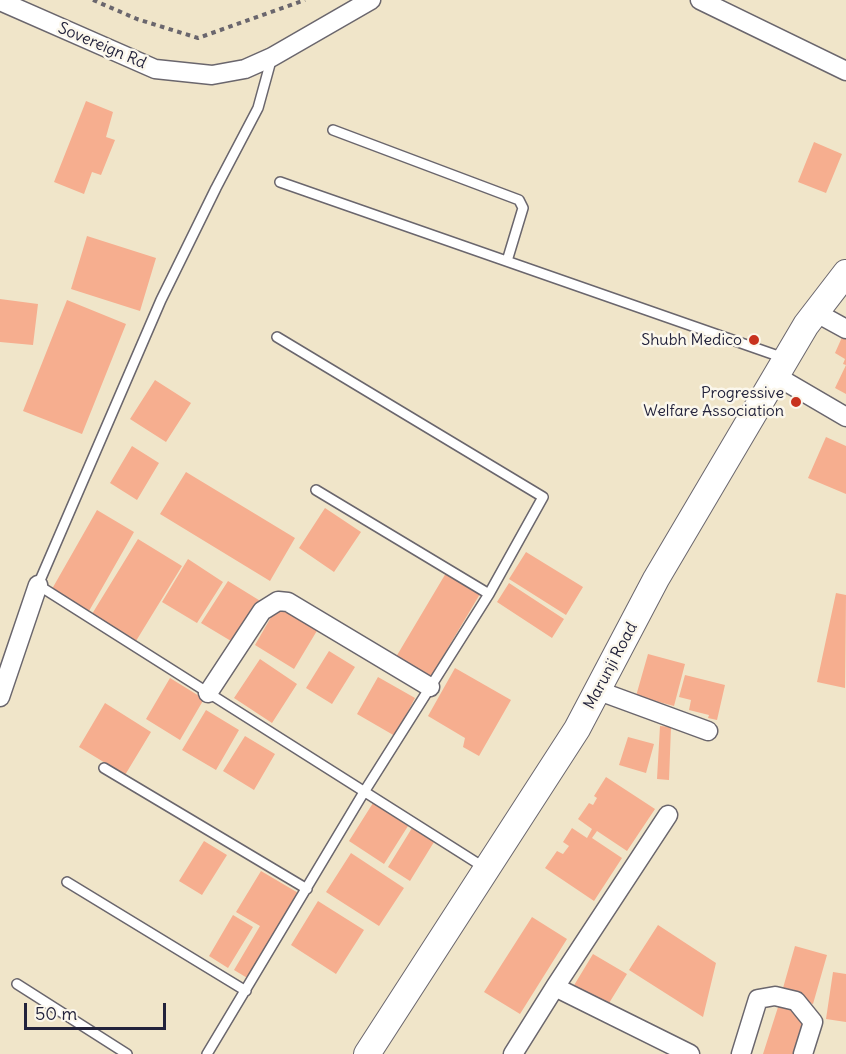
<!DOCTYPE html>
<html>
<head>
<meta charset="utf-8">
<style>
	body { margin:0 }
	#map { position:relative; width:846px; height:1054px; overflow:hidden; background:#f0e5c9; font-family:Delius,sans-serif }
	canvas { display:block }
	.scale { position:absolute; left:24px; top:1003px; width:142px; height:27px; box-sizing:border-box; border:3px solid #22223b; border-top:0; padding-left:8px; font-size:18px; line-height:21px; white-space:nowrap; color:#22223b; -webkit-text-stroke:4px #fbf7ec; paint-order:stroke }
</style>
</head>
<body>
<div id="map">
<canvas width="846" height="1054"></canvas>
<div class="scale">50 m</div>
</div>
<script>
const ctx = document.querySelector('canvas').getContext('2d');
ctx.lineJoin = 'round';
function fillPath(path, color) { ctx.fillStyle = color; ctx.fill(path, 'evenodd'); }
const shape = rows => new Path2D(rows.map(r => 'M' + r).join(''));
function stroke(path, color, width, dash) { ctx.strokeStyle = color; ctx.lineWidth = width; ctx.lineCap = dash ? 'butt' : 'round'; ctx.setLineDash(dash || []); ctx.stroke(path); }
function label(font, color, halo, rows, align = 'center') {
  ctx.font = font + ' Delius,sans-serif'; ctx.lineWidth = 5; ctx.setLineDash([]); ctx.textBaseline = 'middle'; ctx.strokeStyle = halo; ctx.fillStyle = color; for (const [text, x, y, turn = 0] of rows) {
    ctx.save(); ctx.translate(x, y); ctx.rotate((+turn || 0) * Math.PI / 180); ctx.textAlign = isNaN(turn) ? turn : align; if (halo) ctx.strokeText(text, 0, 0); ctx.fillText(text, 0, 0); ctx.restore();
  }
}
fillPath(shape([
	[86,101,113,112,106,137,115,140,101,175,92,172,84,194,54,182],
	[814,142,842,154,826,193,798,182],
	[87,236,156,258,140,311,71,289],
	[0,299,38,304,33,345,0,342],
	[67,300,126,324,82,434,23,411],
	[843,335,846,336,846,365,843,364,845,359,835,353],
	[846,365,846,394,835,388],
	[155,380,191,403,166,442,130,419],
	[826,437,846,446,846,494,808,478],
	[132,446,159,463,137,500,110,483],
	[186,472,295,538,270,581,160,514],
	[325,508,361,532,334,572,299,548],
	[97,510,134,532,89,611,52,589],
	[138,539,182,566,136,641,92,614],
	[526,552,583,587,566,615,509,579],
	[188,559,223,582,197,623,162,602],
	[446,573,480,594,430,678,396,657],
	[228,581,262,602,236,644,201,623],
	[509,583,564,619,552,638,497,602],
	[836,593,846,595,845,688,817,682],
	[278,605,318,629,294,669,255,645],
	[329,651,355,667,332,704,306,688],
	[648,654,685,664,674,706,636,696],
	[260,659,297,684,272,723,234,698],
	[455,668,511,700,479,756,463,747,465,738,428,716],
	[685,675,725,685,717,720,708,718,709,715,689,710,691,700,679,697],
	[378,677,415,698,395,736,357,714],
	[170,678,204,699,180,740,146,719],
	[105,703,151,732,125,775,79,747],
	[206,710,239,730,216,770,182,750],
	[660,726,671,727,669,780,657,779],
	[245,736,275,754,254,790,223,771],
	[628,737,654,744,646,773,619,765],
	[606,777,655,809,627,851,597,831,592,838,622,858,594,901,545,868,557,851,563,854,569,846,563,842,572,828,587,838,592,829,578,819,589,803,593,805,597,798,594,796],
	[373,803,408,826,384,864,349,841],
	[412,828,434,842,410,881,388,867],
	[204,841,227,855,202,895,179,881],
	[351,853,404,888,379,926,326,892],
	[261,871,300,894,249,979,234,970,260,926,236,912],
	[318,901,364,930,336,974,291,945],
	[233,915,253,927,228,968,209,956],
	[532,917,567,939,520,1014,484,992],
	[658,925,716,963,703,1017,629,970],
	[795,946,827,955,813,1004,781,995],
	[593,954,627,974,606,1008,573,987],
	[833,972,846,974,846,1022,826,1019],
	[779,1004,805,1015,795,1054,763,1054]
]), '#f6ae8f');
const lane = shape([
	[272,57,258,108,216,188,161,300,38,585,485,868],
	[333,130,519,200,523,208,507,261],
	[280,182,784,358],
	[316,490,489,594],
	[104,768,307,889],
	[67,882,246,991],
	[17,984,127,1054],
	[207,1054,364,792,489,594,543,497,277,337]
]);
const street = shape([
	[700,0,846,71],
	[0,1,155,69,212,75,245,69,272,57,371,0],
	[815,312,846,329],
	[776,376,846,417],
	[599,691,708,731],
	[208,693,262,611,278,601,288,602,430,687],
	[0,697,38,585],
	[555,987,668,815],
	[513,1054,555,987,690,1054],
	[741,1054,758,999,775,996,796,1001,813,1022,803,1054]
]);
const secondary = shape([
	[367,1054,577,729,656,579,806,325,846,273]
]);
stroke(lane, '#6a666d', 12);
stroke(street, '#6a666d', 21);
stroke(secondary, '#6a666d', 28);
stroke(shape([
	[93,0,137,19,198,38,305,0]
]), '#6a666d', 4, [4.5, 4.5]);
stroke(lane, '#fff', 9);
stroke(street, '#fff', 18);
stroke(secondary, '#fff', 26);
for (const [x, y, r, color] of [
	[754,340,6,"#c8321e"],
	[796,402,6,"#c8321e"]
]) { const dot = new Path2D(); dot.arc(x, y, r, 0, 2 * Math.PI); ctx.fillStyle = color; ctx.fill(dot); stroke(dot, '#fbf7ec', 2); }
label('16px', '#22223b', '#fbf7ec', [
	["Sovereign Rd",102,46,23],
	["Marunji Road",611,666,-62]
]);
label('16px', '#22223b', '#fbf7ec', [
	["Shubh Medico",742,340],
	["Progressive",784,393],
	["Welfare Association",784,411]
], 'right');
</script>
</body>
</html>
